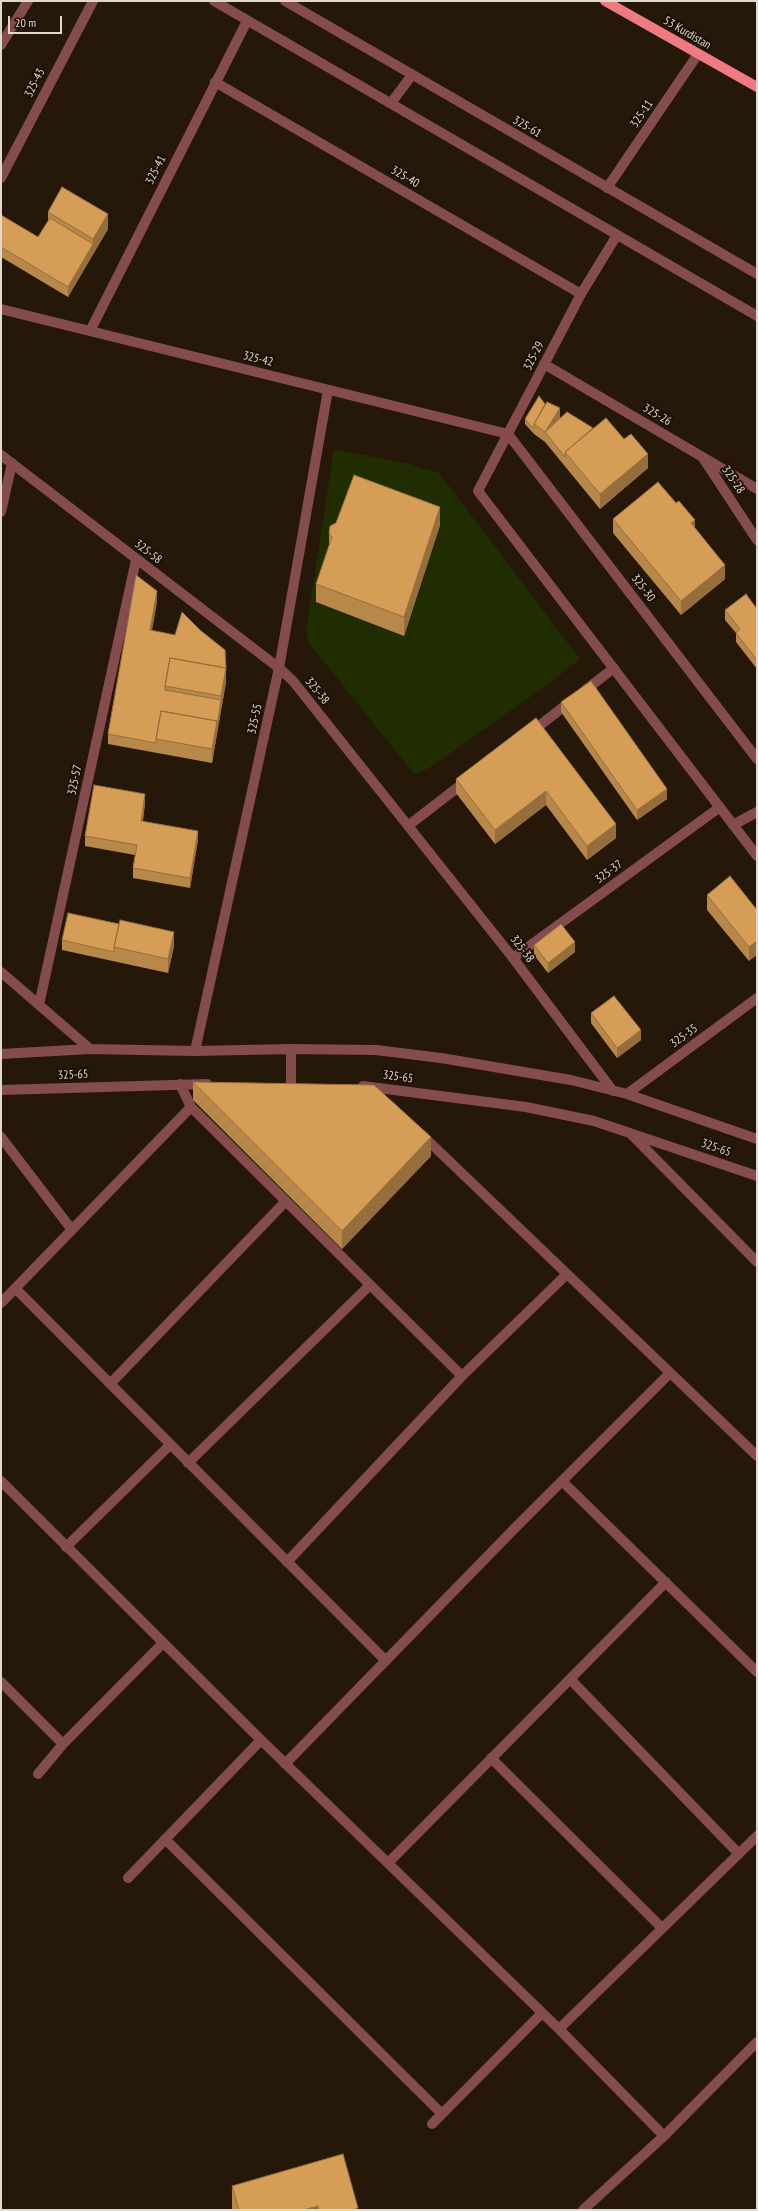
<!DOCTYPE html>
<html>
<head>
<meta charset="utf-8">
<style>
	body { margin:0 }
	#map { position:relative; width:758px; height:2211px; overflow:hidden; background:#251808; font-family:"PT Sans Narrow",sans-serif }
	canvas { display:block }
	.frame { position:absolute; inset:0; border:2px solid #e0d7cd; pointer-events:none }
	.scale { position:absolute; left:8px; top:16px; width:54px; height:18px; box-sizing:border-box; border:2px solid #e0d7cd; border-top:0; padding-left:5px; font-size:12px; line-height:14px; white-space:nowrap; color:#e0d7cd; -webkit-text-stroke:3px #1b0f02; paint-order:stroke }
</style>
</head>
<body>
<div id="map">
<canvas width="758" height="2211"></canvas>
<div class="frame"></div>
<div class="scale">20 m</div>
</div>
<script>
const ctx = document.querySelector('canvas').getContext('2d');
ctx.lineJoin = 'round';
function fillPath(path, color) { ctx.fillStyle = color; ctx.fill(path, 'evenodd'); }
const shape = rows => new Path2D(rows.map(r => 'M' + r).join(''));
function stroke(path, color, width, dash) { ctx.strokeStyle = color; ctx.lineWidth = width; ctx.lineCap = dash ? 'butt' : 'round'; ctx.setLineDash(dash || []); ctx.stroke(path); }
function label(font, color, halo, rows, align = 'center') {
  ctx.font = font + ' "PT Sans Narrow",sans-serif'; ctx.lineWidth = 4; ctx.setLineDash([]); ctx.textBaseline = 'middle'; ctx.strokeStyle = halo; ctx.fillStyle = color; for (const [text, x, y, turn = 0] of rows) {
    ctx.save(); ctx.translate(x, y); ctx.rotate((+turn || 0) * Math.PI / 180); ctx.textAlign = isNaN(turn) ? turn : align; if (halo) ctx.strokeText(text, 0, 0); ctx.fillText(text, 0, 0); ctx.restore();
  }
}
fillPath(shape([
	[334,449,409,464,439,473,580,659,540,690,429,768,414,774,309,643,306,631]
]), '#202d00');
stroke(shape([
	[214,1,757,316],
	[285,1,757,274],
	[1,45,28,1],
	[215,82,581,294],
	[391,103,412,75],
	[1,178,93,1],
	[607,188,698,54],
	[617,235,581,294,478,491,757,856],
	[1,309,508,434,757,759],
	[90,331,247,21],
	[544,364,757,489],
	[1,455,279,668,293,681,513,958,613,1091],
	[703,458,757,540],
	[1,512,12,463],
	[584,691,614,668],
	[530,733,571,701],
	[409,825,466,781],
	[733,825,757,812],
	[513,958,720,807],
	[1,972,90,1049],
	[39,1005,136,560],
	[195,1051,279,668,328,390],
	[1,1054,90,1049,195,1051,291,1049,376,1050,441,1058,571,1080,627,1094,757,1139],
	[180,1084,191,1107,462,1376],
	[291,1084,291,1049],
	[363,1086,526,1107,594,1121,757,1176],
	[1,1090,207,1084],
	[627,1094,757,998],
	[422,1135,757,1456],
	[632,1135,757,1262],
	[1,1137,72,1230],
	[15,1288,386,1661],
	[1,1303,191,1107],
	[110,1384,286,1201],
	[188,1463,370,1285],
	[1,1481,261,1740,559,2029,664,2136],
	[562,1481,757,1672],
	[66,1547,170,1445],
	[287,1562,462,1376,566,1275],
	[570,1679,739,1854],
	[1,1682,63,1744],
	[491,1758,662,1928],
	[285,1764,515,1528,670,1373],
	[38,1774,63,1744,163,1643],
	[165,1839,442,2114],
	[388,1863,666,1582],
	[128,1878,261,1740],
	[559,2029,757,1836],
	[432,2124,542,2013],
	[583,2210,664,2136,757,2042]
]), '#854c4e', 10);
stroke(shape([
	[605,1,757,87]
]), '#f07a82', 10);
fillPath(shape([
	[48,212,108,229,68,297,1,257,1,215,38,237,48,221],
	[545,404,560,418,648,468,600,509,545,442,534,434,525,424,525,419],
	[613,519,695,528,725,579,681,615,613,533],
	[336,523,440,525,404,636,316,602,316,584,329,545,329,533],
	[157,601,152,630,226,668,226,682,212,763,108,744,108,734],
	[757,609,757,669,736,642,736,633,725,620,725,610],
	[561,702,667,799,637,820,561,712],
	[536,718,616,838,587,860,546,805,495,844,456,793,456,779],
	[145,803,143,821,198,840,190,888,133,878,133,868,135,855,85,846,85,836],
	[707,895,757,910,749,961,707,910],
	[62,940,174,946,168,973,62,950],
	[534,945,575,952,548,973,534,955],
	[591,1013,641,1040,617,1058,591,1023],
	[193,1082,431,1156,342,1249,193,1100],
	[232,2186,358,2210,232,2210]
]), '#b8874a');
fillPath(shape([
	[108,214,108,229,93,254,93,239],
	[93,244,93,254,68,297,68,287],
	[560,408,560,418,545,432],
	[648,454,648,468,600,509,600,494],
	[440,507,440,525,404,636,404,617],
	[695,520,695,534,691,523],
	[725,565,725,579,681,615,681,601],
	[157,591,157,601,150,640,150,630],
	[226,668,226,682,221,710,221,696],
	[221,700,221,710,212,763,212,749],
	[667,789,667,799,637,820,637,810],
	[546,791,546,805,495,844,495,830],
	[145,794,145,803,141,831,141,821],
	[616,824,616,838,587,860,587,846],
	[198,831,198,840,190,888,190,878],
	[174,932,174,946,168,973,168,959],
	[757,941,757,955,749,961,749,947],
	[575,942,575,952,548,973,548,963],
	[641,1030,641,1040,617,1058,617,1048],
	[431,1137,431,1156,342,1249,342,1231],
	[318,2206,318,2210,303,2210]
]), '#966e3c');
const building = shape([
	[62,187,108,214,93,239,48,212,62,187],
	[1,215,38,237,50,218,93,244,68,287,1,247,1,215],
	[539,396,545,404,534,424,534,429,525,419,539,396],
	[547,402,560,408,545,432,534,424,547,402],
	[567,412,593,428,565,452,565,457,545,432,567,412],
	[606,418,624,439,631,434,648,454,600,494,565,452,606,418],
	[354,475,440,507,404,617,316,584,332,537,329,533,330,526,336,523,354,475],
	[658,482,676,503,679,501,695,520,691,523,725,565,681,601,613,519,658,482],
	[136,575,157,591,150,630,175,635,182,612,200,630,225,650,226,668,170,658,165,686,165,690,221,700,217,725,217,721,161,711,156,739,156,743,108,734,136,575],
	[746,594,757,609,757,660,736,633,740,629,725,610,746,594],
	[170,658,226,668,221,696,165,686,170,658],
	[591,681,667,789,637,810,561,702,591,681],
	[161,711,217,721,212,749,156,739,161,711],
	[536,718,616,824,587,846,546,791,495,830,456,779,536,718],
	[94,785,145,794,141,821,198,831,190,878,133,868,137,845,85,836,94,785],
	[730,876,757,910,757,941,749,947,707,895,730,876],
	[68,913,119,924,114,947,114,952,62,940,68,913],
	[120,920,174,932,168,959,114,947,120,920],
	[561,924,575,942,548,963,534,945,561,924],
	[614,996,641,1030,617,1048,591,1013,614,996],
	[193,1082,374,1085,431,1137,342,1231,193,1082],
	[343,2154,358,2208,352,2210,319,2210,318,2206,303,2210,239,2210,232,2186,343,2154]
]);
fillPath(building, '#d69d56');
stroke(building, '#966e3c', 1);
label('12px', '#e0d7cd', '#1b0f02', [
	["53 Kurdistan",687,33,30],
	["325-43",35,83,-63],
	["325-11",642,114,-56],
	["325-61",527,127,30],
	["325-41",156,170,-63],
	["325-40",405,177,30],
	["325-29",534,356,-63],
	["325-42",258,359,14],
	["325-26",657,415,30],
	["325-28",733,480,56],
	["325-58",148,552,38],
	["325-30",643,588,53],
	["325-38",317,691,51],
	["325-55",255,719,-78],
	["325-57",75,780,-78],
	["325-37",609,872,-36],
	["325-38",522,949,53],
	["325-35",684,1036,-36],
	["325-65",73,1075,-2],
	["325-65",398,1077,8],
	["325-65",716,1148,19]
]);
</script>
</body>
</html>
